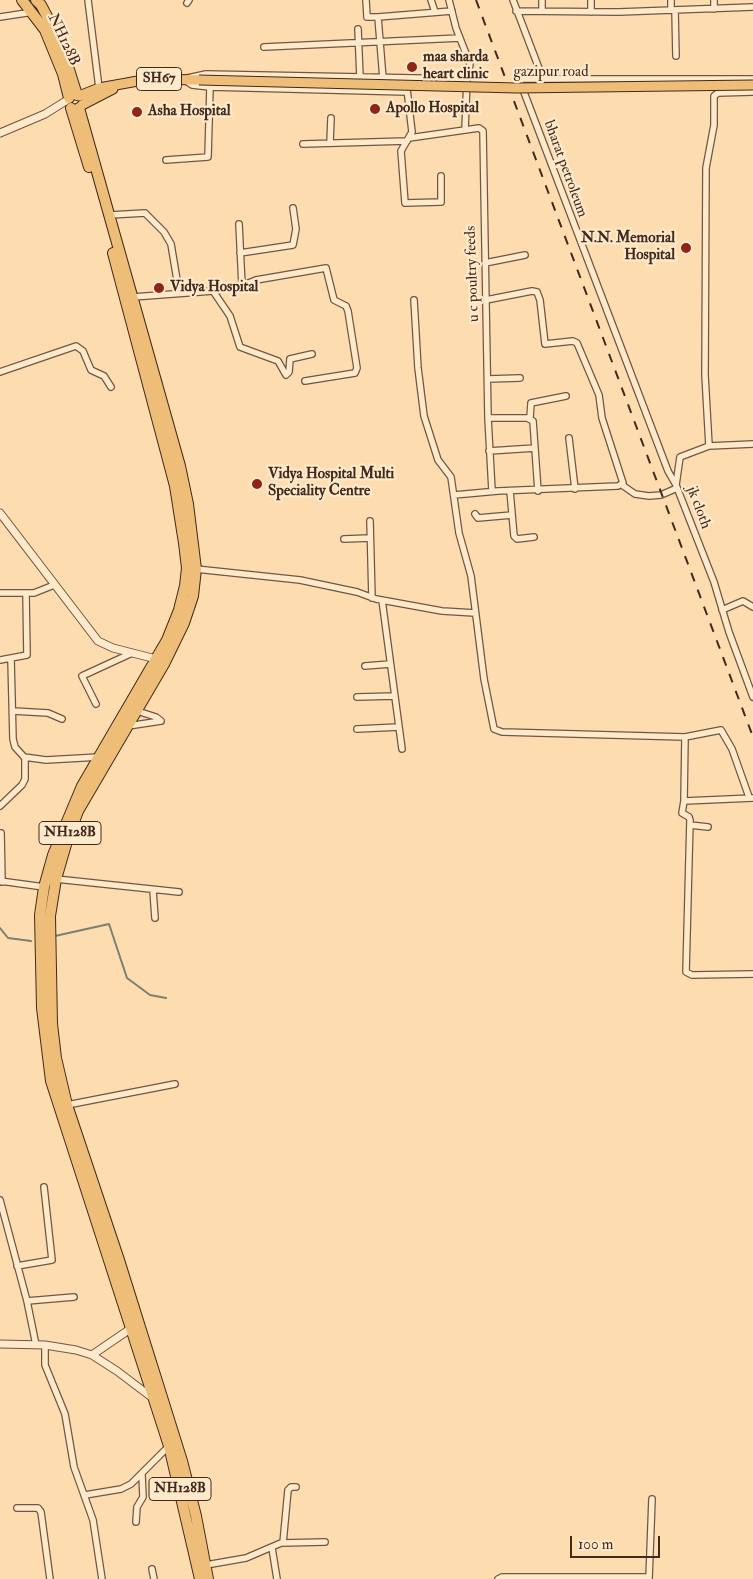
<!DOCTYPE html>
<html>
<head>
<meta charset="utf-8">
<style>
	body { margin:0 }
	#map { position:relative; width:753px; height:1579px; overflow:hidden; background:#fdddaf; font-family:"IM FELL Double Pica",serif }
	canvas { display:block }
	.scale { position:absolute; left:570px; top:1536px; width:90px; height:22px; box-sizing:border-box; border:2px solid #42291e; border-top:0; padding-left:6px; font-size:15px; line-height:18px; white-space:nowrap; color:#42291e; -webkit-text-stroke:4px #fee9cb; paint-order:stroke }
</style>
</head>
<body>
<div id="map">
<canvas width="753" height="1579"></canvas>
<div class="scale">100 m</div>
</div>
<script>
const ctx = document.querySelector('canvas').getContext('2d');
ctx.lineJoin = 'round';
const shape = rows => new Path2D(rows.map(r => 'M' + r).join(''));
function stroke(path, color, width, dash) { ctx.strokeStyle = color; ctx.lineWidth = width; ctx.lineCap = dash ? 'butt' : 'round'; ctx.setLineDash(dash || []); ctx.stroke(path); }
function label(font, color, halo, rows, align = 'center') {
  ctx.font = font + ' "IM FELL Double Pica",serif'; ctx.lineWidth = 4.5; ctx.setLineDash([]); ctx.textBaseline = 'middle'; ctx.strokeStyle = halo; ctx.fillStyle = color; for (const [text, x, y, turn = 0] of rows) {
    ctx.save(); ctx.translate(x, y); ctx.rotate((+turn || 0) * Math.PI / 180); ctx.textAlign = isNaN(turn) ? turn : align; if (halo) ctx.strokeText(text, 0, 0); ctx.fillText(text, 0, 0); ctx.restore();
  }
}
stroke(shape([
	[0,928,8,938,31,941],
	[55,936,109,924,127,978,150,995,166,998]
]), '#7a8171', 2);
const minor = shape([
	[88,0,99,88],
	[366,0,367,17,378,17],
	[431,0,435,12],
	[449,0,456,28,470,64,467,79,465,130],
	[513,0,543,79],
	[542,0,542,11],
	[671,0,671,10],
	[714,0,714,9],
	[187,3,189,0],
	[675,10,676,56],
	[516,11,619,12,753,7],
	[591,12,591,0],
	[0,17,33,12],
	[358,29,360,78],
	[264,47,460,38],
	[383,79,378,17,452,11],
	[407,89,412,132,401,151,405,203,441,202,441,176],
	[407,92,210,87,192,85,183,79,206,74,467,79],
	[409,138,479,128,483,131,488,418,492,491],
	[330,143,331,118],
	[303,144,407,141],
	[166,160,208,157,210,87],
	[110,215,145,213,164,232,171,244,179,292],
	[239,224,242,286],
	[240,253,293,245,296,229,293,208],
	[485,263,525,255],
	[215,292,220,289,239,287,256,280,326,268,334,300,346,306,348,311,357,368,355,373,305,381],
	[133,297,213,291,230,316,240,347,278,361,286,375,289,372,290,359,312,354],
	[414,300,418,368,424,416,438,460,451,477,459,533,471,576,484,679,494,729,502,732,685,737,721,730,732,749,749,797],
	[0,372,76,346,83,351,91,370,104,376,111,387],
	[488,379,520,378],
	[488,418,527,418,533,421,538,491],
	[530,418,531,403,566,396],
	[569,438,575,489],
	[753,444,709,446,680,457,676,485,714,582,729,632,753,697],
	[709,446,705,375,706,168,714,125,714,96,718,93,753,92],
	[489,451,535,448],
	[622,485,635,494,649,496,661,495,677,488],
	[676,485,668,471,519,79,753,79],
	[510,491,514,536,517,539,534,537],
	[454,495,498,491,618,486,623,483,602,418,599,395,577,343,573,341,545,344,540,300,537,292,532,291,486,300],
	[475,514,478,518,512,515],
	[370,521,372,598],
	[344,539,370,538],
	[196,569,300,580,357,592,376,599,442,611,475,613],
	[0,593,34,593,54,585],
	[382,600,402,749],
	[722,610,743,601,753,607],
	[0,660,27,655,26,594],
	[365,666,390,664],
	[357,697,395,696],
	[96,704,82,676,132,653],
	[13,711,48,713,62,719],
	[128,726,161,721,156,717,137,711],
	[357,729,399,727],
	[685,737,684,801,753,798],
	[24,757,46,760,99,757],
	[684,801,682,813,689,817,690,820,686,972,692,975,753,974],
	[0,806,22,785,25,779,25,758,15,747,13,739,11,659],
	[690,825,708,827],
	[1,833,2,882],
	[56,879,179,892],
	[0,881,44,887],
	[153,890,155,918],
	[67,1105,175,1084],
	[0,1200,27,1301,36,1345],
	[17,1266,52,1260,44,1187],
	[27,1301,74,1297],
	[45,1345,45,1365,65,1414,74,1467,93,1520,102,1579],
	[85,1495,121,1489,131,1484,169,1446],
	[17,1508,38,1508,41,1512,50,1579],
	[136,1522,137,1507,143,1497,142,1475],
	[283,1543,288,1490,291,1487,296,1487],
	[272,1548,277,1579],
	[206,1565,246,1558,281,1543,325,1542],
	[152,1569,154,1579],
	[498,1579,502,1577,649,1577],
	[649,1579,652,1499]
]);
const tertiary = shape([
	[0,133,45,114,69,99],
	[0,513,98,641,113,648,160,660],
	[0,1344,45,1345,76,1350,92,1355,117,1371,154,1399],
	[92,1355,133,1327]
]);
const primary = shape([
	[79,96,99,88,149,79,199,80],
	[82,105,113,89]
]);
const trunk = shape([
	[22,0,45,30,63,74,69,98],
	[36,0,41,5,60,41,77,95],
	[71,108,89,167],
	[79,108,180,466,188,504,196,569,193,596,184,623,164,664,78,811,67,841,56,879,50,916,52,1024,56,1058,67,1105,119,1260,182,1461,196,1516,208,1579],
	[113,253,175,486,184,543,187,568,185,586,179,610,167,640,82,786,53,855,44,887,40,915,42,1008,51,1081,169,1446,200,1579]
]);
stroke(minor, '#715642', 8);
stroke(tertiary, '#715642', 9);
stroke(primary, '#42291e', 11);
stroke(trunk, '#42291e', 12);
stroke(minor, '#fee9cb', 5.5);
stroke(tertiary, '#fee9cb', 7);
stroke(primary, '#eebe78', 9);
stroke(trunk, '#eebe78', 10);
stroke(shape([
	[476,0,753,737]
]), '#42291e', 2, [9, 9]);
const primaryBridge = shape([
	[199,80,517,88,753,85]
]);
stroke(primaryBridge, '#42291e', 11, []);
stroke(primaryBridge, '#eebe78', 9);
for (const [x, y, r, color] of [
	[412,67,6,"#8f2418"],
	[375,109,6,"#8f2418"],
	[137,112,6,"#8f2418"],
	[686,248,6,"#8f2418"],
	[159,288,6,"#8f2418"],
	[257,484,6,"#8f2418"]
]) { const dot = new Path2D(); dot.arc(x, y, r, 0, 2 * Math.PI); ctx.fillStyle = color; ctx.fill(dot); stroke(dot, '#fee9cb', 2); }
for (const [x, y, w] of [
	[159,79,45],
	[70,833,62],
	[180,1489,62]
]) { const box = new Path2D(); box.roundRect(x - w / 2, y - 11.5, w, 23, 4); ctx.fillStyle = '#fee9cb'; ctx.fill(box); stroke(box, '#42291e', 1); }
label('bold 14px', '#42291e', null, [
	["SH67",159,79],
	["NH128B",70,833],
	["NH128B",180,1489]
]);
label('15px', '#42291e', '#fee9cb', [
	["NH128B",63,40,65],
	["gazipur road",551,73],
	["bharat petroleum",565,169,70],
	["u c poultry feeds",473,274,-92],
	["jk cloth",698,508,69]
]);
label('bold 15px', '#42291e', '#fee9cb', [
	["maa sharda",423,58],
	["heart clinic",423,75],
	["Apollo Hospital",386,109],
	["Asha Hospital",148,112],
	["N.N. Memorial",675,239,"right"],
	["Hospital",675,256,"right"],
	["Vidya Hospital",170,288],
	["Vidya Hospital Multi",268,475],
	["Speciality Centre",268,492]
], 'left');
</script>
</body>
</html>
